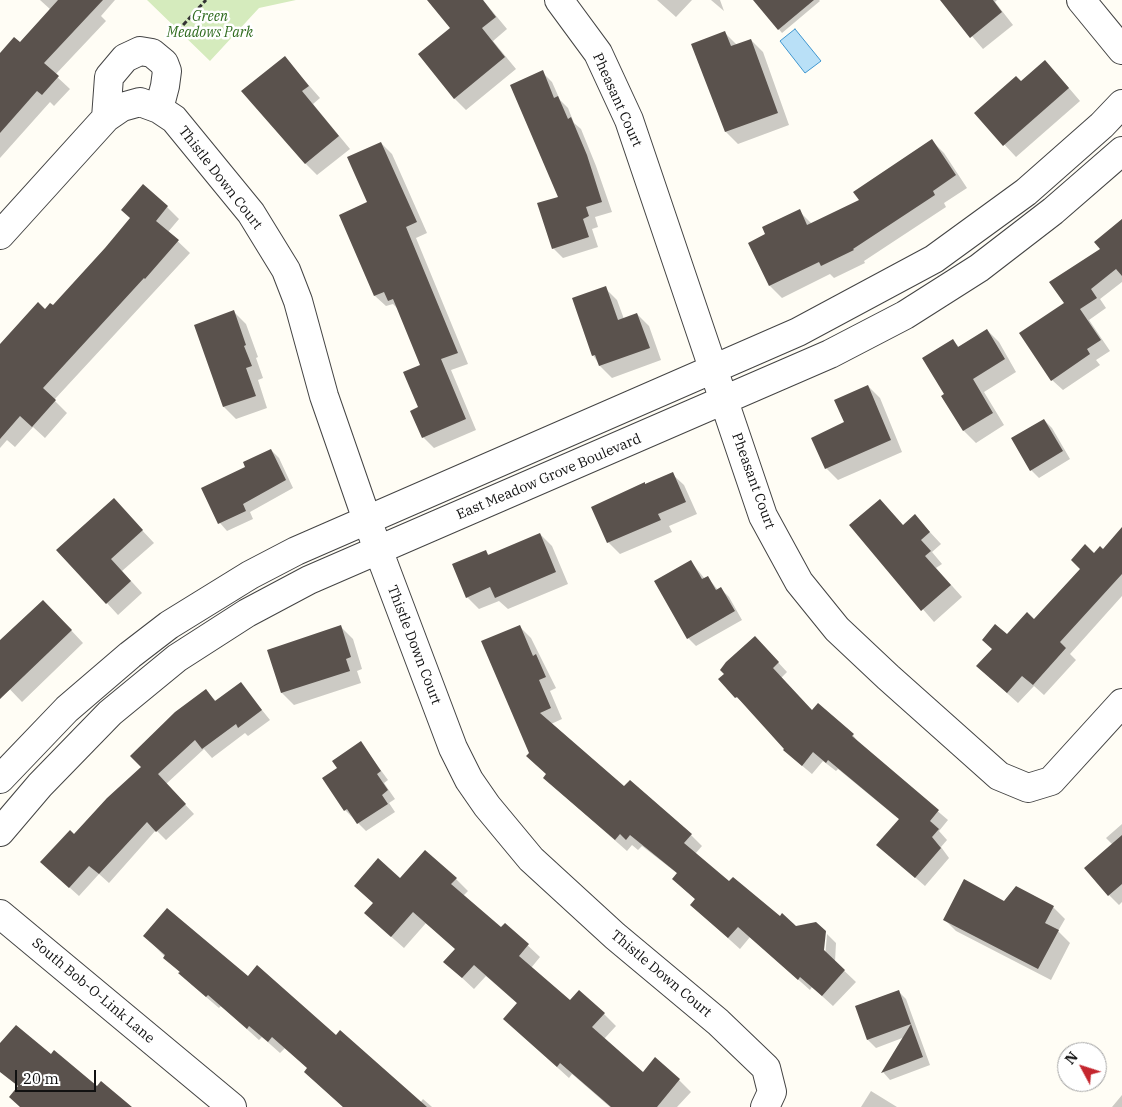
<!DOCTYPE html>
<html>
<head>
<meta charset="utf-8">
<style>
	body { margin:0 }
	#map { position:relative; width:1122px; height:1107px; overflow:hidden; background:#fffdf5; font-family:"IBM Plex Serif",serif }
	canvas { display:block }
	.north { position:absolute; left:1057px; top:1042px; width:50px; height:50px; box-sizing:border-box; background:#fff; border:1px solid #a0a0a0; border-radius:50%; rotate:310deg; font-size:14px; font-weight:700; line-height:20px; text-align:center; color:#111 }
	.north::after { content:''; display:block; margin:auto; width:18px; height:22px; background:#c4262e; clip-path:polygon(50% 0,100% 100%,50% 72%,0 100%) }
	.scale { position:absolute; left:15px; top:1070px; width:81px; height:22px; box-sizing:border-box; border:2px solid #111; border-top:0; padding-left:6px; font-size:15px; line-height:18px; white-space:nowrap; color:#111; -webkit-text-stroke:4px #fff; paint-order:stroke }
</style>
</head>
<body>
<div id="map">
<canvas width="1122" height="1107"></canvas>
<div class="north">N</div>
<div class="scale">20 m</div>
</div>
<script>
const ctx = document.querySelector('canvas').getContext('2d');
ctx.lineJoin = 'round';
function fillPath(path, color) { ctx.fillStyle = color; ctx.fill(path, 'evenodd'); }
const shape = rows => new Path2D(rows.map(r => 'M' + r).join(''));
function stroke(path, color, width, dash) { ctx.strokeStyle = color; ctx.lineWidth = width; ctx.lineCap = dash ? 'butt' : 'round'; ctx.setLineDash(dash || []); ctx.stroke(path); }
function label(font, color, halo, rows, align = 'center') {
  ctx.font = font + ' "IBM Plex Serif",serif'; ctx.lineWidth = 5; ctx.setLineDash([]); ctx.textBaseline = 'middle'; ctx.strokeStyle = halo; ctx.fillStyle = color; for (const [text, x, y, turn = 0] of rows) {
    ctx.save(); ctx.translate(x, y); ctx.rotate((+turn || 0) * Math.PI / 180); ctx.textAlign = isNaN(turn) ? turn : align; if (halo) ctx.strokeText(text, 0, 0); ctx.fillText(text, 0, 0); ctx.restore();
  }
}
fillPath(shape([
	[147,0,296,0,259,8,210,61]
]), '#d5ebbd');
const water = shape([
	[795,29,821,61,805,73,780,41,795,29]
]);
fillPath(water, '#b9e0f7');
stroke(water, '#3f96cf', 1);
fillPath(shape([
	[40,0,115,0,101,16,106,21,55,75,70,89,54,106,50,102,0,158,0,55,20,44,51,10],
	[439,0,483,0,507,29,493,41,516,69,466,110,454,98,451,28],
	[657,0,692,0,676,17],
	[711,0,720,0,724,11],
	[755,0,819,0,820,1,782,33],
	[941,0,997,0,995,2,1013,25,983,49],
	[725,33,737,45,751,40,763,52,789,125,738,144,726,132,712,92],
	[284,57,320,98,313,104,350,149,317,175,305,163],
	[542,72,552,82,560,100,568,108,574,123,581,129,596,166,612,212,595,217,598,227,592,229,598,247,563,258,553,248,559,198],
	[1057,74,1080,101,1016,157,975,113,1021,83],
	[932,141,944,153,967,188,944,203,946,207,864,261,865,263,834,278,830,274,782,298,770,286,767,235,799,211,812,224,861,201],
	[381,143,392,154,427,233,416,238,468,364,451,370,476,430,434,448,423,437,420,408,422,365,400,311,393,304,386,306,375,296,341,215,369,203],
	[167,207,179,219,168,232,190,253,54,400,67,413,45,438,33,427,15,447,7,440,0,448,0,346,53,307],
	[1122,219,1122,282,1100,299,1106,308,1089,320,1110,351,1096,360,1100,365,1063,390,1052,380,1065,304,1101,249,1096,242],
	[605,288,617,300,624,319,637,314,649,326,661,360,612,378,600,366,593,355],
	[234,312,246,324,258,357,256,358,263,378,258,380,267,408,236,419,224,407,196,325],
	[987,330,999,342,1016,372,984,392,1004,425,976,443,964,431,943,396,946,395,953,341,959,347],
	[868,386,880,398,902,452,838,480,826,468],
	[1044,420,1052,428,1070,459,1039,478,1031,470],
	[271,450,279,458,293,488,250,512,253,519,227,531,220,523,246,468],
	[672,474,684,485,697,514,669,526,672,532,620,554,608,542,644,483,646,485],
	[125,512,154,543,122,571,142,593,118,615,58,550],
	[915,516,941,544,932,552,942,564,936,568,962,597,934,622,851,526,904,526],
	[1122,529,1122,596,1070,654,1076,660,1044,695,1034,686,1018,703,989,677,1007,636,1034,621,1094,555,1103,551],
	[540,534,552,546,568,584,508,609,499,601,479,609,467,597,485,551,490,556],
	[691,562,705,579,708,578,718,590,721,589,729,597,742,620,696,646,688,638],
	[55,613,83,643,22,702,0,679,0,642],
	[341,627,353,639,362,669,357,671,361,683,294,705,282,693,268,650],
	[520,627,531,638,556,688,550,691,562,719,551,724,624,788,691,835,702,846,695,854,729,883,796,928,815,923,826,933,824,933,823,956,825,957,827,934,836,943,835,962,856,982,833,1006,812,987,810,990,750,937,740,949,691,905,696,900,673,879,678,874,642,846,638,850,632,845,627,851,544,778,547,774,531,753],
	[764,647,787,672,781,678,813,712,853,735,861,746,948,820,939,831,947,840,941,847,949,858,925,886,878,845,900,820,838,769,836,771,823,761,812,774,794,759,747,706,736,697],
	[241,684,270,720,248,736,245,733,212,758,204,749,166,784,194,814,166,840,156,830,109,883,99,874,79,896,51,871,74,835,142,767,206,691,216,701],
	[361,743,388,780,384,783,395,799,389,803,395,812,366,831,345,810,339,769],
	[1122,824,1122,902,1119,905,1109,895,1113,845,1106,838],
	[400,879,456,879,468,891,463,896,501,929,505,924,540,957,531,968,570,1002,604,1014,616,1026,604,1039,643,1073,679,1080,691,1092,677,1107,610,1107,572,1074,569,1078,517,1031,518,1004,486,976,474,989,445,962,456,949,426,923,404,948,378,925],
	[1004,902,1053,907,1065,919,1058,931,1070,943,1051,980,956,931,944,919],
	[145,936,248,977,336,1037,420,1103,423,1099,432,1107,343,1107,305,1072,308,1068,285,1048,280,1053,262,1037,259,1040,221,1006,219,1008,192,985],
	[898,991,906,999,930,1065,890,1080,883,1072,905,1037,876,1048,868,1040,856,1006],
	[871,1091,897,1107,861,1107],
	[1122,1095,1122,1107,1112,1107]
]), '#0003');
fillPath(shape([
	[58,0,103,0,44,63,59,76,42,95,37,91,0,133,0,53,14,37,20,42],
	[427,0,483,0,496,17,482,28,505,57,454,99,418,54,450,28],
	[753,0,814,0,778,30],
	[940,0,993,0,1002,12,970,38],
	[725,31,731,46,751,39,778,113,725,132,691,44],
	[285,56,309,86,302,91,339,136,305,164,241,91],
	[1045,60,1069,88,1003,146,974,113,1016,76,1021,81],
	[543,70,554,98,558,96,568,119,571,117,587,155,602,202,586,207,589,216,583,219,589,237,552,249,537,203,558,197,510,85],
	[932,139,956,175,933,191,935,195,853,249,854,250,821,266,819,262,769,286,748,243,765,234,762,227,800,209,807,225,859,200,853,192],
	[381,142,417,222,406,227,458,353,441,359,466,419,422,438,410,411,418,407,403,372,420,365,393,299,388,301,384,292,374,296,339,215,367,202,347,157],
	[143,184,168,206,156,221,179,240,145,279,144,278,43,388,56,400,32,427,20,416,0,439,0,344,38,302,45,309,50,303,53,305,105,248,130,218,121,210],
	[1122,219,1122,276,1116,269,1091,289,1097,298,1080,309,1101,340,1087,349,1090,354,1051,381,1019,333,1064,303,1049,282,1100,249,1094,242],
	[606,286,618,320,637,313,650,348,599,366,595,355,592,356,572,298],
	[234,310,246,345,244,346,252,366,246,368,256,396,223,407,194,325],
	[987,329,1005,359,973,379,993,413,963,431,941,396,944,394,922,358,953,339,958,347],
	[868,385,891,440,825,469,811,438,844,422,834,400],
	[1044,419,1063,451,1030,471,1011,438],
	[271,449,286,480,243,504,246,511,218,524,201,488,245,467,243,462],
	[673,472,686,502,658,514,661,520,607,543,591,507,645,482,645,484],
	[114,498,143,530,111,559,131,581,106,604,56,550],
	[880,499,903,525,915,514,930,532,921,540,931,551,925,556,951,585,921,611,849,525],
	[1122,527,1122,574,1060,642,1066,648,1033,685,1022,676,1007,693,976,666,992,649,982,640,995,624,1007,634,1027,612,1034,619,1080,569,1071,560,1085,544,1094,553,1100,546,1103,549],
	[540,533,556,572,495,598,490,587,466,598,452,564,486,550,488,555],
	[691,560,702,579,708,576,716,590,721,587,735,611,687,639,654,581],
	[43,600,72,630,0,699,0,640],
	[341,625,351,657,346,659,350,671,281,693,267,650],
	[520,625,533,656,536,654,546,677,539,680,551,708,540,713,624,786,630,780,692,834,684,843,729,881,733,877,780,916,782,913,796,926,816,922,826,931,824,950,845,970,822,996,800,977,798,980,738,927,728,938,690,905,695,899,672,879,677,873,630,835,626,840,620,834,615,840,543,778,546,774,526,756,529,753,481,641],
	[755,636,779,662,773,668,812,710,818,703,854,734,852,736,939,810,930,821,939,829,932,837,941,848,915,878,876,845,899,819,828,760,826,763,813,752,802,766,783,750,784,749,737,697,735,698,718,679,724,674,720,670,726,662],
	[241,682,262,710,238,728,236,724,202,749,195,740,158,774,186,804,156,832,147,822,99,874,89,866,69,888,40,862,70,830,74,834,107,798,141,767,130,756,175,712,206,689,215,701],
	[361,741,381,771,377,774,388,790,382,795,388,804,357,824,347,809,344,811,322,778,337,768,332,761],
	[1122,835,1122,884,1108,896,1084,868],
	[425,850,457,878,451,884,501,927,505,923,529,944,519,956,570,1000,579,990,605,1013,592,1027,643,1072,655,1057,680,1079,657,1107,611,1107,560,1063,557,1067,503,1019,517,1003,474,965,462,978,443,962,455,949,413,912,391,937,364,913,373,903,354,886,378,858,400,878],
	[964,879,1004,901,1016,886,1054,906,1045,923,1059,930,1038,969,943,920],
	[167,908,248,976,257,965,336,1035,340,1030,427,1107,343,1107,304,1072,307,1068,272,1037,268,1042,249,1026,247,1029,208,995,206,997,178,973,180,972,163,958,165,955,143,936],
	[899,990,911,1024,867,1040,855,1006],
	[911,1024,923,1057,881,1073],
	[16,1025,51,1054,54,1050,97,1086,101,1081,132,1107,20,1107,9,1097,18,1086,0,1072,0,1043]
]), '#5a524d');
const minor = shape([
	[559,0,598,53,629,120,763,516,799,582,837,629,888,677,999,776,1028,788,1051,781,1122,703],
	[1081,0,1122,50],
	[106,118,109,77,125,58,140,51,152,53,164,63,167,71,165,86,159,109],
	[0,235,106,118,122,107,140,102,159,109,174,119,251,213,286,270,298,301,324,396,367,520,453,748,469,780,487,806,531,859,615,936,718,1022,766,1068,772,1092,765,1107],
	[0,779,67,709,130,655,169,625,250,575,296,551,798,332,934,259,1026,192,1102,125,1122,104],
	[0,832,40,785,110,713,177,658,247,613,309,580,830,354,905,315,979,268,1053,211,1122,151],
	[0,914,232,1107]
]);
stroke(minor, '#444', 30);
stroke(shape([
	[173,36,206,0]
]), '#333', 3, [5, 2.5]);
stroke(minor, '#fff', 28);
label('italic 14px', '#2f6b1f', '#fff', [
	["Green",210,17],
	["Meadows Park",210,33]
]);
label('14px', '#111', '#fff', [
	["Pheasant Court",617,100,66],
	["Thistle Down Court",220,178,52],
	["East Meadow Grove Boulevard",549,477,-23],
	["Pheasant Court",753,481,70],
	["Thistle Down Court",414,645,69],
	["Thistle Down Court",661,974,40],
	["South Bob-O-Link Lane",93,991,40]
]);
</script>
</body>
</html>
